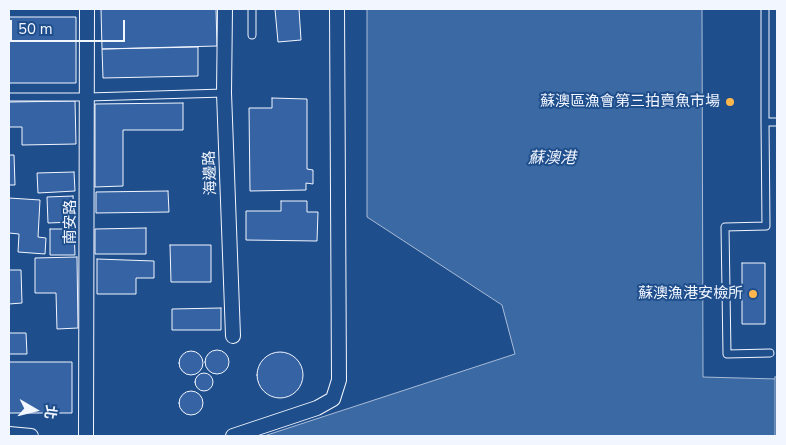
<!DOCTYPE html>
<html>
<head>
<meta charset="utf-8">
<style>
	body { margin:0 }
	#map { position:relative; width:786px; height:445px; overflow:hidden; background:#1f4e8c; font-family:"Nunito Sans","Noto Sans TC",sans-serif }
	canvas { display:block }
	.frame { position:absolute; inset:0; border:10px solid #f2f6ff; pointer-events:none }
	.north { position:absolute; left:10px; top:385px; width:50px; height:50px; -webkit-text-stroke:4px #1f4e8c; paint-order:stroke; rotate:98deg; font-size:14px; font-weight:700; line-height:20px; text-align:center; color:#f2f6ff }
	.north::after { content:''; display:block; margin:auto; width:18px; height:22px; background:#f2f6ff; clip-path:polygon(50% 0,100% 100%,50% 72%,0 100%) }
	.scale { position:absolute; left:10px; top:20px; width:115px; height:22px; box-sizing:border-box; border:2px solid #f2f6ff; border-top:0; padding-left:6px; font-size:15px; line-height:18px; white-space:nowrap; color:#f2f6ff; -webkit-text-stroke:4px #1f4e8c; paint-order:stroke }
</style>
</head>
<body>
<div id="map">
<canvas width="786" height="445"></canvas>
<div class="frame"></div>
<div class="north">北</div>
<div class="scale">50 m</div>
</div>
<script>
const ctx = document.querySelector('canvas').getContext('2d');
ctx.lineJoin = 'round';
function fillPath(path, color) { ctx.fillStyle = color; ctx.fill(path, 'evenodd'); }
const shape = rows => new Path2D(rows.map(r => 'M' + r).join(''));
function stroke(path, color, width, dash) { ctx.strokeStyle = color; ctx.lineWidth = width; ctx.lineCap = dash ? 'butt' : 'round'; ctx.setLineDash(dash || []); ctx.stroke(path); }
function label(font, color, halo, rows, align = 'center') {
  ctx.font = font + ' "Nunito Sans","Noto Sans TC",sans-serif'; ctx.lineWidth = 4; ctx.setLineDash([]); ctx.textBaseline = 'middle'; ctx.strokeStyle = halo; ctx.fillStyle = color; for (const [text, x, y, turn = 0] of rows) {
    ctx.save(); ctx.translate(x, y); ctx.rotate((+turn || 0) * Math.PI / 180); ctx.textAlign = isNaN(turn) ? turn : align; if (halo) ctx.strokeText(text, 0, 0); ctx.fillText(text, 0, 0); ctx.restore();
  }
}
const water = shape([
	[367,9,702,9,703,377,777,379,777,436,264,436,515,354,502,305,367,217,367,9]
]);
fillPath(water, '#3b69a3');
stroke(water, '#a8bbd7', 1);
const pier = shape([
	[775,377,777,377,777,436,775,436,775,377]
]);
fillPath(pier, '#1f4e8c');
stroke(pier, '#a8bbd7', 1);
const building = shape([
	[101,9,216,9,217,46,102,49,101,9],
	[275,9,299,9,301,40,278,42,275,9],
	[9,17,76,17,76,83,9,83,9,17],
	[198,47,198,76,103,78,102,49,198,47],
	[272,98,307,99,307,169,313,170,313,184,306,183,306,190,250,191,249,108,272,108,272,98],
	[75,101,76,144,22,145,22,127,9,127,9,102,75,101],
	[183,103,183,130,123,130,123,186,95,187,95,104,183,103],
	[9,155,14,155,15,185,9,185,9,155],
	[74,172,75,191,38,193,37,173,74,172],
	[168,191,169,212,96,213,96,192,168,191],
	[73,196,74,222,48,223,47,197,73,196],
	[9,198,40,200,38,237,46,238,45,254,18,252,19,234,9,233,9,198],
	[281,201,307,201,307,212,318,212,317,241,246,240,246,211,281,211,281,201],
	[146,228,146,254,95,254,95,229,146,228],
	[50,229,74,229,75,255,50,255,50,229],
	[170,245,211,245,211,282,171,282,170,245],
	[77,257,78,328,57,329,56,293,35,293,35,258,77,257],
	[97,259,154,261,154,278,136,278,136,294,97,294,97,259],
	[742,263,765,263,765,324,742,324,742,263],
	[9,270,21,270,22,303,9,304,9,270],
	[221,308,221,330,172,330,172,309,221,308],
	[9,333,26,333,27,354,9,354,9,333],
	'205 362a12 12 0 1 1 24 0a12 12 0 1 1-24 0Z',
	'179 363a12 12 0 1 1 24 0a12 12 0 1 1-24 0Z',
	'257 375a23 23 0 1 1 46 0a23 23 0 1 1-46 0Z',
	[9,362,72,362,72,413,9,413,9,362],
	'195 382a9 9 0 1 1 18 0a9 9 0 1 1-18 0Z',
	'179 403a12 12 0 1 1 24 0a12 12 0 1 1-24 0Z'
]);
fillPath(building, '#3563a3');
stroke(building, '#f2f6ff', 1);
const lane = shape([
	[765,9,765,122,777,122],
	[252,35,252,9],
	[9,97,88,97,224,93],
	[765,122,766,226,725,227,727,354,770,353]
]);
const street = shape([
	[225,9,224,93,233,336],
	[9,434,31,436],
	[86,436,87,9],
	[233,436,317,408,333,399,339,380,337,9]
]);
stroke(lane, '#f2f6ff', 9);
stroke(street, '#f2f6ff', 16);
stroke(lane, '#1f4e8c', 7);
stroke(street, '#1f4e8c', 14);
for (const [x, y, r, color] of [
	[730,102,5,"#ffb74d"],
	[753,294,5,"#ffb74d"]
]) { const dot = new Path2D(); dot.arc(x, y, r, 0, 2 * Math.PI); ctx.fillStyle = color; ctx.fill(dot); stroke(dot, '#1f4e8c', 2); }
label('15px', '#f2f6ff', '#1f4e8c', [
	["蘇澳區漁會第三拍賣魚市場",720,102],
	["蘇澳漁港安檢所",743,294]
], 'right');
label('15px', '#f2f6ff', '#1f4e8c', [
	["海邊路",211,173,-92],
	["南安路",71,222,-90]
]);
label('italic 16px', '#f2f6ff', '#1f4e8c', [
	["蘇澳港",552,159]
]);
</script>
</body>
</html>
